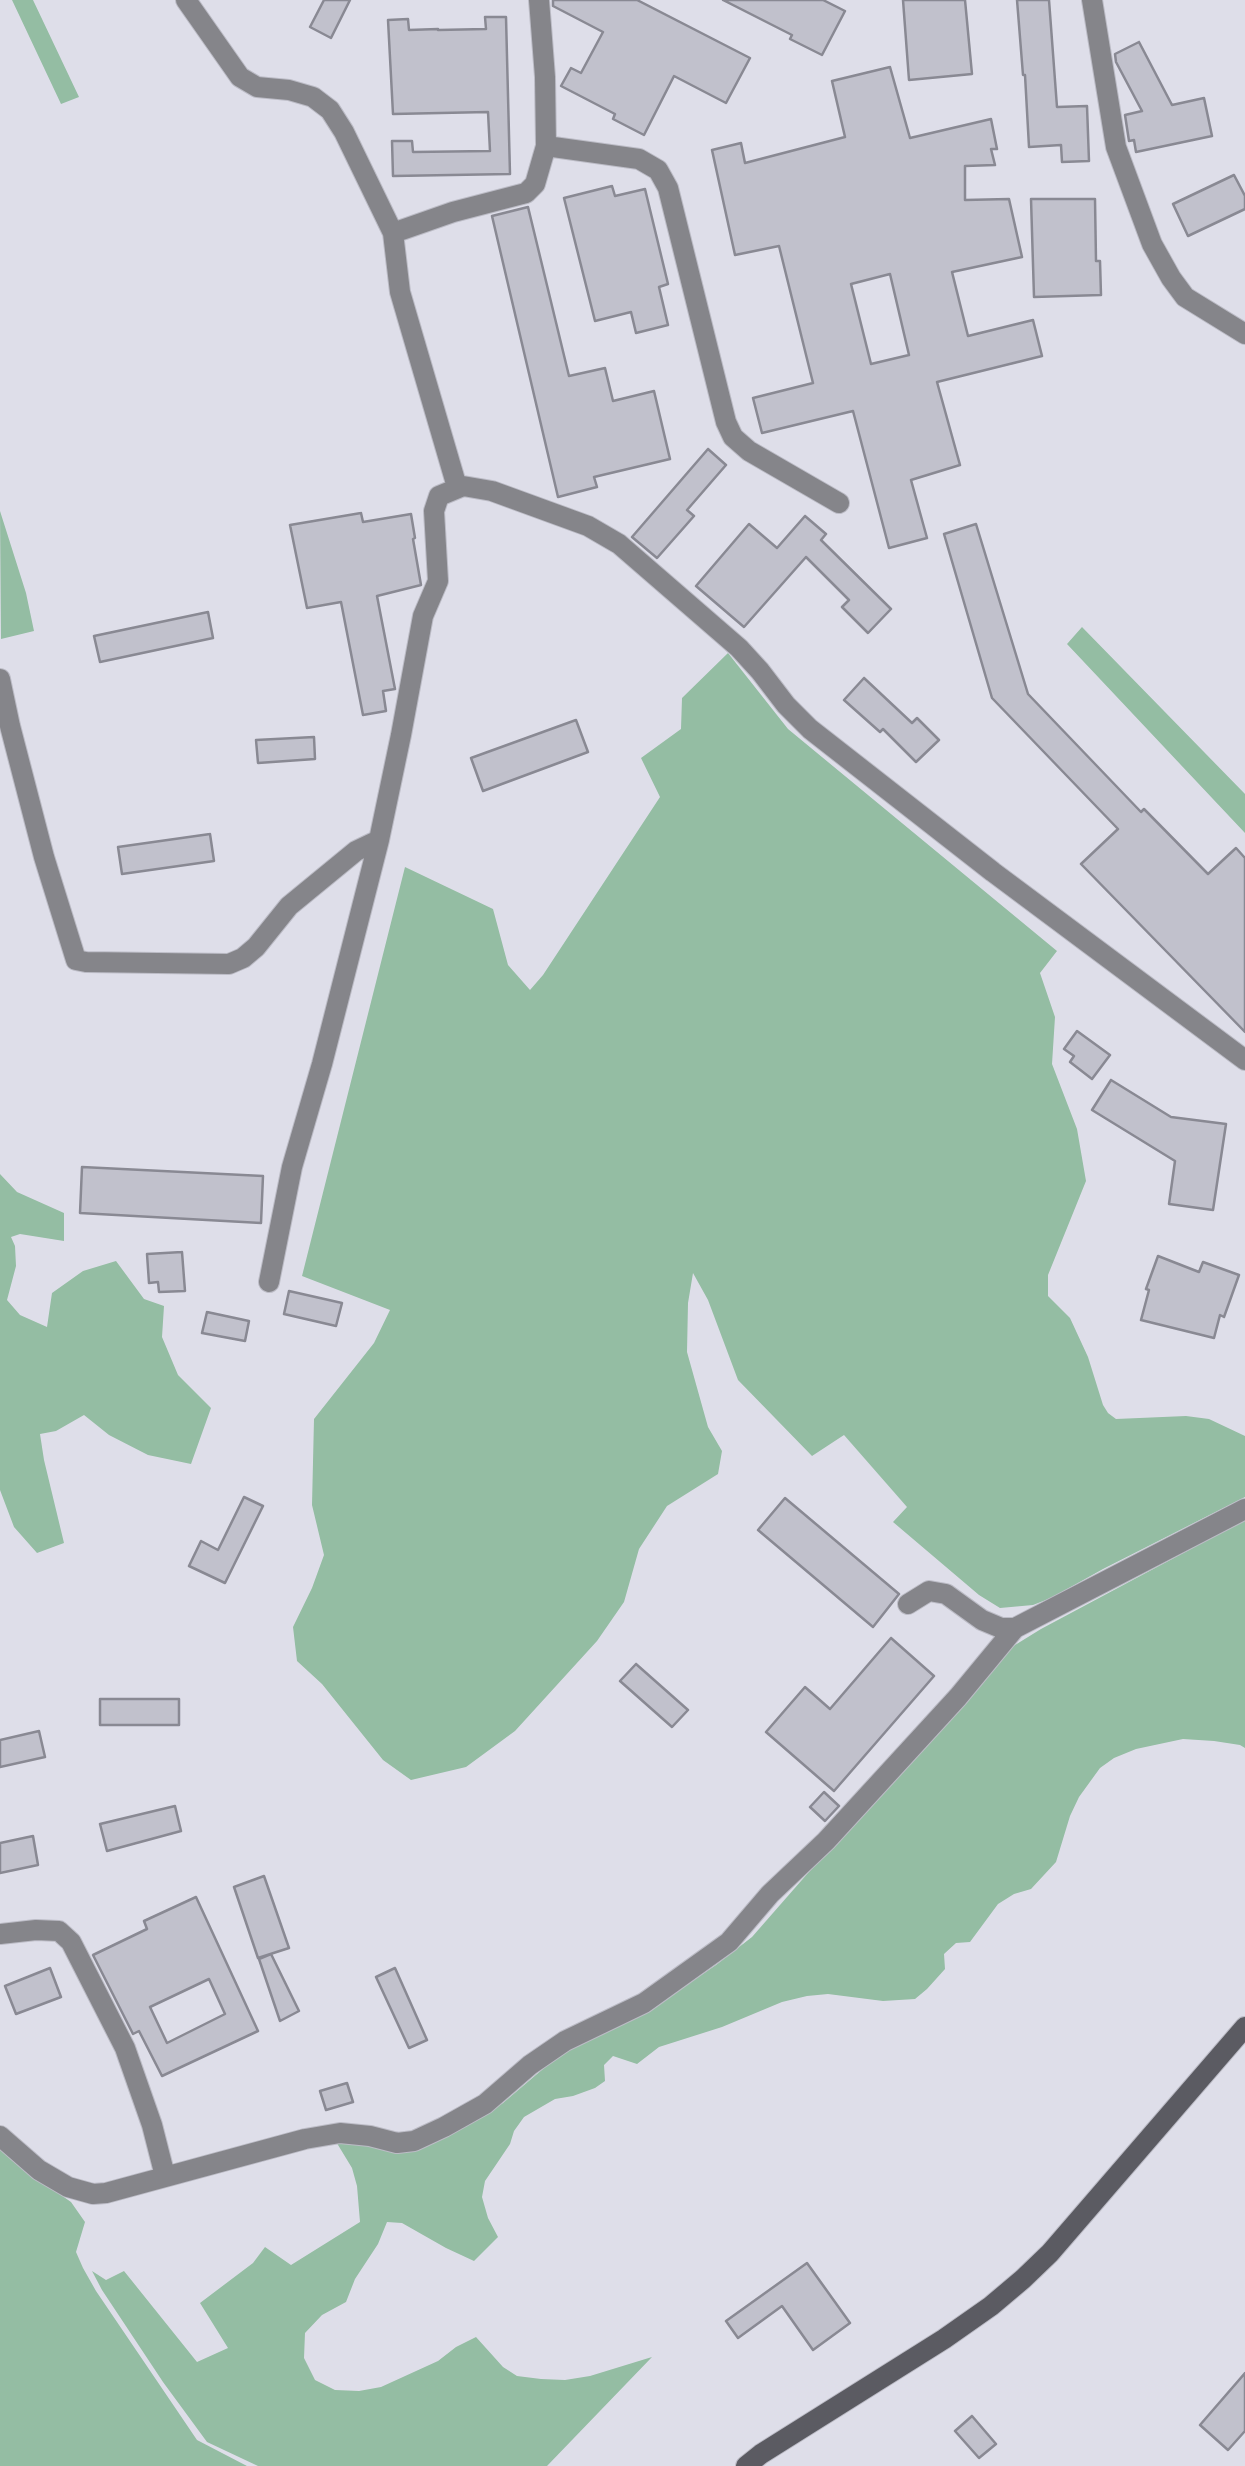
<!DOCTYPE html>
<html>
<head>
<meta charset="utf-8">
<style>
	body { margin:0 }
	canvas { display:block; background:#dedee9 }
</style>
</head>
<body>
<canvas width="1245" height="2466"></canvas>
<script>
const ctx = document.querySelector('canvas').getContext('2d');
ctx.lineJoin = 'round';
function fillPath(path, color) { ctx.fillStyle = color; ctx.fill(path, 'evenodd'); }
const shape = rows => new Path2D(rows.map(r => 'M' + r).join(''));
function stroke(path, color, width, dash) { ctx.strokeStyle = color; ctx.lineWidth = width; ctx.lineCap = dash ? 'butt' : 'round'; ctx.setLineDash(dash || []); ctx.stroke(path); }
fillPath(shape([
	[12,0,33,0,79,97,61,104],
	[0,511,26,593,34,631,1,639],
	[1082,627,1245,794,1245,833,1067,644],
	[728,653,788,729,1057,951,1040,973,1055,1017,1052,1064,1077,1129,1086,1181,1048,1275,1048,1296,1070,1318,1088,1357,1103,1405,1108,1413,1116,1419,1186,1416,1209,1419,1245,1436,1245,1497,1103,1569,1051,1598,1033,1605,1000,1608,979,1595,893,1522,907,1507,844,1435,812,1456,738,1380,708,1300,693,1273,688,1303,687,1352,708,1427,722,1451,718,1474,667,1506,639,1549,624,1602,597,1641,515,1731,466,1767,411,1780,383,1760,322,1684,297,1661,293,1627,312,1588,324,1555,312,1505,314,1419,374,1343,390,1310,302,1276,405,867,493,909,508,965,530,990,543,975,660,797,641,758,681,729,682,698],
	[0,1174,17,1192,64,1213,64,1241,20,1234,11,1237,15,1246,16,1266,7,1300,20,1315,47,1327,52,1293,83,1271,116,1261,144,1299,164,1306,162,1337,178,1375,211,1408,191,1464,148,1455,109,1435,84,1415,56,1431,40,1434,44,1460,64,1543,37,1553,14,1527,0,1490],
	[1245,1520,1245,1748,1240,1745,1214,1741,1183,1739,1136,1749,1114,1758,1100,1768,1079,1797,1070,1816,1056,1862,1031,1889,1014,1894,998,1904,970,1942,956,1943,944,1954,945,1969,927,1989,915,1999,883,2001,828,1994,807,1996,782,2002,722,2027,659,2047,637,2064,613,2056,604,2065,605,2081,595,2088,573,2096,555,2099,524,2117,514,2131,510,2144,485,2181,482,2197,488,2218,498,2237,474,2261,446,2248,402,2223,387,2222,378,2244,355,2279,346,2302,322,2315,305,2333,304,2358,315,2380,335,2390,359,2391,381,2387,438,2361,456,2347,476,2337,503,2367,517,2376,541,2379,565,2380,590,2376,652,2357,547,2466,258,2466,207,2442,163,2382,102,2290,92,2271,106,2280,124,2271,197,2362,228,2348,200,2303,253,2263,265,2247,291,2265,360,2222,357,2186,352,2168,335,2140,390,2148,484,2115,503,2103,557,2057,580,2043,673,1994,716,1965,752,1937,829,1849,976,1691,1007,1650,1041,1629],
	[0,2146,38,2179,71,2202,85,2222,76,2252,83,2268,96,2291,197,2440,247,2466,0,2466]
]), '#94bda3');
const building = shape([
	[324,0,350,0,331,38,310,27,324,0],
	[553,0,637,0,750,58,726,103,674,76,644,135,613,119,615,114,561,86,571,68,581,73,603,32,553,6,553,0],
	[723,0,823,0,845,11,822,55,790,39,792,35,723,0],
	[903,0,965,0,972,74,909,80,903,0],
	[1017,0,1049,0,1057,107,1087,106,1089,161,1062,162,1061,145,1029,147,1025,75,1023,75,1017,0],
	[485,17,506,17,510,174,393,176,392,141,412,141,413,152,490,151,488,112,393,114,388,20,408,19,409,30,438,29,438,30,486,29,485,17],
	[1139,42,1172,105,1204,98,1212,136,1136,152,1134,140,1129,141,1125,115,1142,111,1116,62,1115,54,1139,42],
	[890,67,910,138,991,119,997,149,991,149,995,165,965,166,965,200,1009,199,1022,257,952,272,968,336,1033,320,1042,356,937,382,960,465,911,480,927,538,889,548,853,411,762,433,753,398,813,383,779,246,735,255,712,150,741,143,745,163,845,137,832,81,890,67],
	[890,274,909,355,871,364,851,284,890,274],
	[1234,175,1245,196,1245,209,1188,236,1173,204,1234,175],
	[612,186,615,196,645,189,668,284,659,287,668,325,636,333,631,312,595,321,564,198,612,186],
	[1031,199,1095,199,1096,261,1100,261,1101,295,1034,297,1031,199],
	[528,207,569,376,605,368,613,401,654,391,670,459,594,477,597,487,558,497,492,216,528,207],
	[708,449,726,465,687,510,694,516,657,558,632,537,708,449],
	[361,513,363,522,411,514,415,538,413,539,421,585,377,596,395,689,383,691,386,711,363,715,341,602,307,608,290,525,361,513],
	[805,516,826,534,821,540,891,609,868,633,842,607,849,600,806,557,744,627,696,586,749,524,777,548,805,516],
	[976,524,1028,694,1141,812,1144,809,1208,874,1236,848,1245,858,1245,1032,1081,864,1118,829,992,698,944,534,976,524],
	[208,612,213,638,100,662,94,636,208,612],
	[864,678,912,723,917,718,939,740,916,762,883,729,880,732,844,700,864,678],
	[576,720,588,752,483,791,471,758,576,720],
	[314,737,315,759,258,763,256,740,314,737],
	[210,834,214,861,122,874,118,847,210,834],
	[1077,1031,1110,1055,1092,1079,1070,1062,1074,1056,1064,1049,1077,1031],
	[1111,1080,1171,1117,1226,1124,1213,1210,1169,1204,1175,1161,1092,1110,1111,1080],
	[82,1167,263,1176,261,1223,80,1213,82,1167],
	[182,1252,185,1291,159,1292,158,1282,149,1283,147,1254,182,1252],
	[1158,1256,1199,1272,1203,1262,1239,1275,1224,1317,1220,1315,1214,1338,1141,1320,1149,1290,1146,1289,1158,1256],
	[289,1291,342,1303,336,1326,284,1314,289,1291],
	[207,1312,249,1321,245,1341,202,1333,207,1312],
	[244,1497,263,1506,225,1583,189,1566,201,1541,218,1550,244,1497],
	[785,1498,899,1594,873,1627,758,1530,785,1498],
	[891,1638,934,1676,834,1791,766,1732,805,1687,830,1709,891,1638],
	[636,1664,688,1710,672,1727,620,1681,636,1664],
	[100,1699,179,1699,179,1725,100,1725,100,1699],
	[39,1731,45,1757,0,1767,0,1740,39,1731],
	[824,1792,839,1806,825,1821,810,1807,824,1792],
	[175,1806,181,1831,107,1851,100,1824,175,1806],
	[33,1836,38,1865,0,1873,0,1843,33,1836],
	[264,1876,289,1948,258,1958,234,1887,264,1876],
	[196,1897,258,2031,162,2076,139,2031,133,2034,93,1955,147,1929,144,1921,196,1897],
	[209,1979,225,2014,167,2043,150,2007,209,1979],
	[271,1954,299,2011,280,2021,259,1959,271,1954],
	[50,1968,61,1997,16,2014,5,1986,50,1968],
	[395,1968,427,2040,409,2048,376,1977,395,1968],
	[347,2083,353,2102,326,2110,320,2091,347,2083],
	[807,2263,850,2323,813,2350,782,2306,738,2338,726,2321,807,2263],
	[1245,2373,1245,2431,1228,2450,1200,2425,1245,2373],
	[972,2416,996,2444,979,2458,955,2431,972,2416]
]);
fillPath(building, '#c1c1cc');
stroke(building, '#898993', 2.5);
const street = shape([
	[186,0,240,77,257,87,289,90,313,97,330,110,344,132,393,233,400,292,457,487],
	[1092,0,1116,147,1152,244,1171,278,1185,297,1245,334],
	[546,146,639,159,658,170,668,188,726,422,733,437,749,451,839,503],
	[393,233,453,212,526,193,535,184,546,146,545,77,539,0],
	[0,679,10,726,44,857,76,960,86,962,229,964,243,958,256,947,289,906,356,851,379,840],
	[269,1282,292,1167,322,1064,379,840,401,735,423,616,438,581,434,511,439,496,463,486,492,491,588,526,619,544,739,648,760,671,786,705,810,729,993,872,1245,1060],
	[908,1604,929,1591,946,1594,982,1620,1001,1628,1015,1628,1245,1509],
	[0,1934,36,1930,59,1931,71,1942,125,2048,152,2125,165,2176],
	[0,2136,39,2170,68,2187,93,2194,106,2193,305,2139,340,2133,370,2136,397,2143,414,2141,444,2127,485,2104,530,2065,565,2041,644,2003,729,1942,770,1894,826,1841,958,1697,1015,1628]
]);
const secondary = shape([
	[746,2466,761,2454,944,2339,991,2306,1023,2279,1050,2253,1245,2027]
]);
stroke(street, '#bcbcc6', 22);
stroke(secondary, '#bcbcc6', 22);
stroke(street, '#85858a', 20);
stroke(secondary, '#5b5b62', 20);
</script>
</body>
</html>
